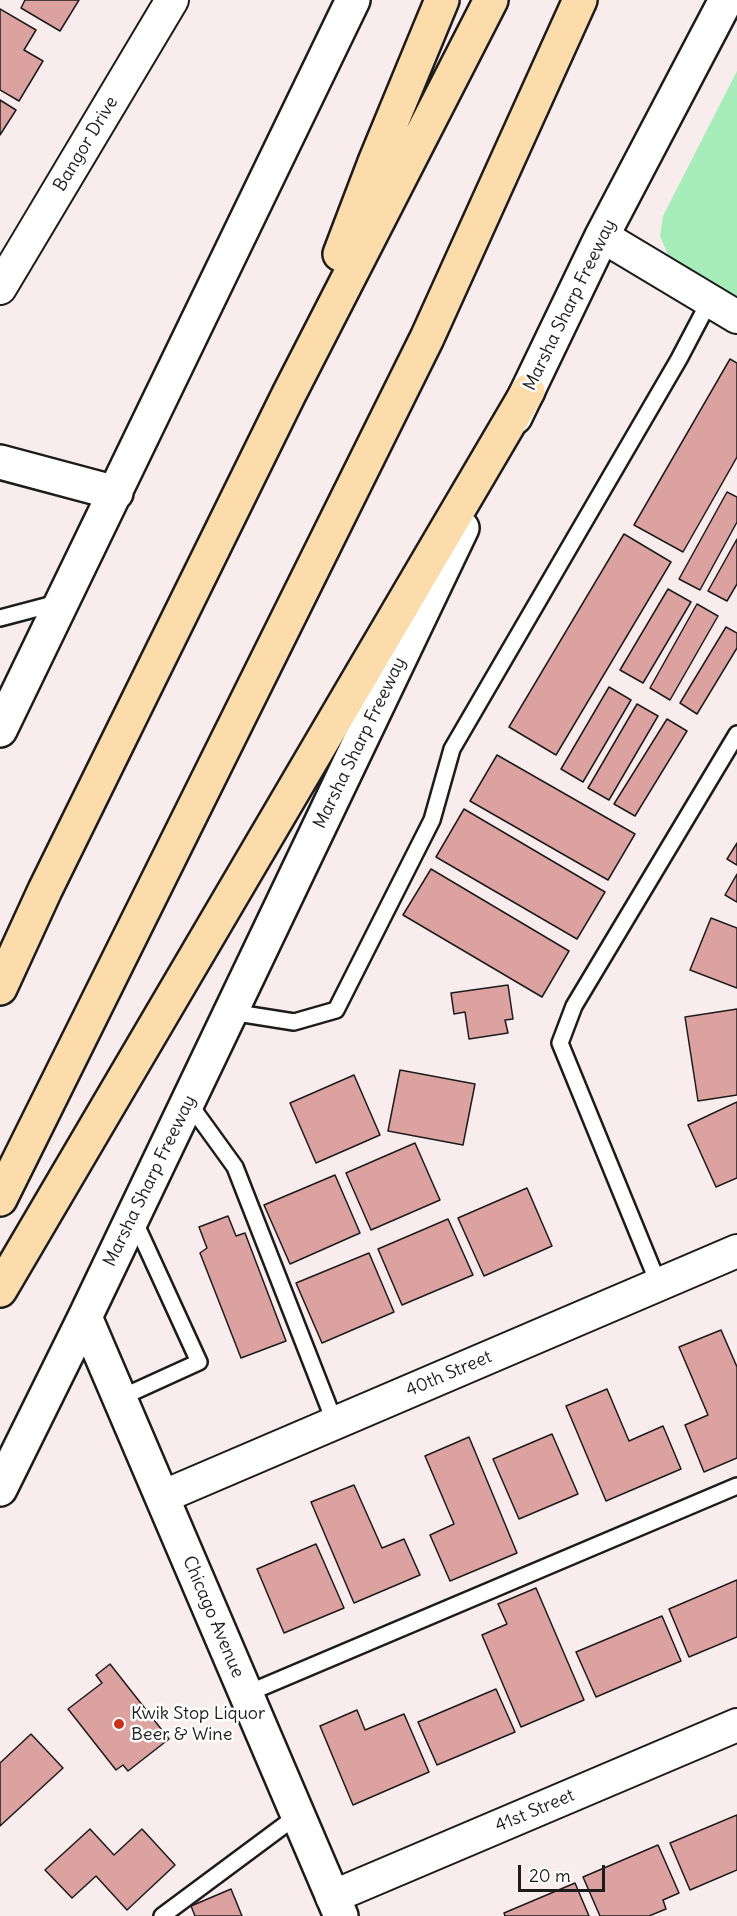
<!DOCTYPE html>
<html>
<head>
<meta charset="utf-8">
<style>
	body { margin:0 }
	#map { position:relative; width:737px; height:1916px; overflow:hidden; background:#f8ecec; font-family:Delius,sans-serif }
	canvas { display:block }
	.scale { position:absolute; left:518px; top:1865px; width:87px; height:27px; box-sizing:border-box; border:3px solid #1c1c1c; border-top:0; padding-left:8px; font-size:18px; line-height:21px; white-space:nowrap; color:#1c1c1c; -webkit-text-stroke:4px #fff; paint-order:stroke }
</style>
</head>
<body>
<div id="map">
<canvas width="737" height="1916"></canvas>
<div class="scale">20 m</div>
</div>
<script>
const ctx = document.querySelector('canvas').getContext('2d');
ctx.lineJoin = 'round';
function fillPath(path, color) { ctx.fillStyle = color; ctx.fill(path, 'evenodd'); }
const shape = rows => new Path2D(rows.map(r => 'M' + r).join(''));
function stroke(path, color, width, dash) { ctx.strokeStyle = color; ctx.lineWidth = width; ctx.lineCap = dash ? 'butt' : 'round'; ctx.setLineDash(dash || []); ctx.stroke(path); }
function label(font, color, halo, rows, align = 'center') {
  ctx.font = font + ' Delius,sans-serif'; ctx.lineWidth = 5; ctx.setLineDash([]); ctx.textBaseline = 'middle'; ctx.strokeStyle = halo; ctx.fillStyle = color; for (const [text, x, y, turn = 0] of rows) {
    ctx.save(); ctx.translate(x, y); ctx.rotate((+turn || 0) * Math.PI / 180); ctx.textAlign = isNaN(turn) ? turn : align; if (halo) ctx.strokeText(text, 0, 0); ctx.fillText(text, 0, 0); ctx.restore();
  }
}
fillPath(shape([
	[737,71,737,297,676,262,668,255,660,236,663,216]
]), '#a6edba');
const building = shape([
	[25,0,79,0,60,31,21,8,25,0],
	[0,9,36,30,24,50,43,61,19,101,0,90,0,9],
	[0,100,16,110,0,135,0,100],
	[730,359,737,363,737,457,683,552,634,525,730,359],
	[727,492,737,497,737,522,700,590,679,579,727,492],
	[624,534,671,562,556,755,509,727,624,534],
	[737,539,737,584,727,601,708,591,737,539],
	[668,589,691,602,643,683,620,670,668,589],
	[697,604,718,616,670,700,650,688,697,604],
	[726,627,737,633,737,648,697,714,680,703,726,627],
	[609,687,631,700,583,782,561,769,609,687],
	[637,704,658,716,609,800,588,788,637,704],
	[667,719,687,731,635,816,614,804,667,719],
	[497,755,635,834,608,880,470,801,497,755],
	[464,809,605,892,577,939,436,857,464,809],
	[737,843,737,865,727,859,737,843],
	[431,869,569,951,542,997,403,915,431,869],
	[737,874,737,902,725,895,737,874],
	[711,918,737,928,737,988,690,970,711,918],
	[508,985,513,1019,505,1020,508,1033,469,1039,465,1012,454,1014,451,993,508,985],
	[737,1009,737,1095,698,1101,685,1017,737,1009],
	[400,1070,475,1084,463,1145,388,1131,400,1070],
	[354,1075,380,1135,316,1163,290,1103,354,1075],
	[737,1102,737,1178,716,1187,688,1125,737,1102],
	[415,1143,440,1200,371,1230,346,1173,415,1143],
	[335,1175,360,1233,290,1264,264,1205,335,1175],
	[527,1188,552,1246,484,1276,458,1218,527,1188],
	[228,1216,236,1236,245,1233,286,1341,241,1358,200,1253,207,1248,199,1227,228,1216],
	[448,1219,473,1275,402,1305,378,1249,448,1219],
	[369,1253,394,1312,322,1343,296,1283,369,1253],
	[721,1330,737,1367,737,1458,704,1472,685,1425,708,1415,679,1347,721,1330],
	[607,1389,629,1441,663,1426,681,1469,606,1501,566,1406,607,1389],
	[552,1434,578,1494,519,1519,493,1459,552,1434],
	[469,1437,517,1553,450,1581,430,1535,454,1524,425,1456,469,1437],
	[354,1485,382,1548,404,1539,420,1575,354,1603,311,1502,354,1485],
	[316,1544,344,1608,284,1633,257,1569,316,1544],
	[737,1580,737,1637,689,1657,669,1609,737,1580],
	[536,1588,584,1700,521,1727,482,1635,507,1624,498,1604,536,1588],
	[662,1616,681,1661,596,1697,576,1652,662,1616],
	[110,1664,169,1739,128,1771,123,1765,116,1770,68,1709,102,1683,96,1675,110,1664],
	[496,1689,515,1732,437,1765,418,1722,496,1689],
	[357,1710,365,1730,404,1714,429,1772,353,1805,320,1726,357,1710],
	[31,1734,63,1768,0,1826,0,1763,31,1734],
	[737,1815,737,1870,690,1890,670,1843,737,1815],
	[90,1829,114,1855,142,1829,175,1865,127,1910,96,1876,72,1898,45,1870,90,1829],
	[658,1845,679,1893,663,1900,666,1909,649,1916,600,1916,583,1877,658,1845],
	[575,1883,589,1916,505,1916,504,1913,575,1883],
	[231,1889,242,1916,195,1916,191,1906,231,1889]
]);
fillPath(building, '#dca29f');
stroke(building, '#1c1c1c', 1.5);
const lane = shape([
	[0,618,61,602],
	[231,1012,294,1022,336,1010,432,820,452,749,679,359,710,300],
	[188,1102,235,1167,335,1423],
	[659,1285,560,1043,574,1006,737,734],
	[120,1398,199,1362,134,1220],
	[246,1694,737,1486],
	[162,1916,298,1815]
]);
const street = shape([
	[602,236,737,317],
	[0,288,172,0],
	[162,1497,737,1251],
	[332,1897,737,1725]
]);
const secondary = shape([
	[515,417,602,236,726,0],
	[0,462,116,493],
	[0,730,353,0],
	[85,1317,341,1916],
	[0,1489,85,1317,462,528]
]);
const highway = shape([
	[340,254,375,162,442,0],
	[0,988,45,890,289,394,491,0],
	[0,1199,427,338,580,0],
	[0,1290,528,391]
]);
stroke(lane, '#1c1c1c', 20);
stroke(street, '#1c1c1c', 36);
stroke(secondary, '#1c1c1c', 38);
stroke(highway, '#1c1c1c', 38);
stroke(lane, '#fff', 15);
stroke(street, '#fff', 32);
stroke(secondary, '#fff', 33);
stroke(highway, '#fddcac', 33);
for (const [x, y, r, color] of [
	[119,1724,6,"#c8321e"]
]) { const dot = new Path2D(); dot.arc(x, y, r, 0, 2 * Math.PI); ctx.fillStyle = color; ctx.fill(dot); stroke(dot, '#fff', 2); }
label('18px', '#1c1c1c', '#fff', [
	["Bangor Drive",86,144,-59],
	["Marsha Sharp Freeway",570,305,-64],
	["Marsha Sharp Freeway",360,743,-64],
	["Marsha Sharp Freeway",150,1181,-64],
	["40th Street",449,1374,-23],
	["Chicago Avenue",213,1617,67],
	["41st Street",535,1811,-23]
]);
label('18px', '#1c1c1c', '#fff', [
	["Kwik Stop Liquor",131,1714],
	["Beer & Wine",131,1735]
], 'left');
</script>
</body>
</html>
